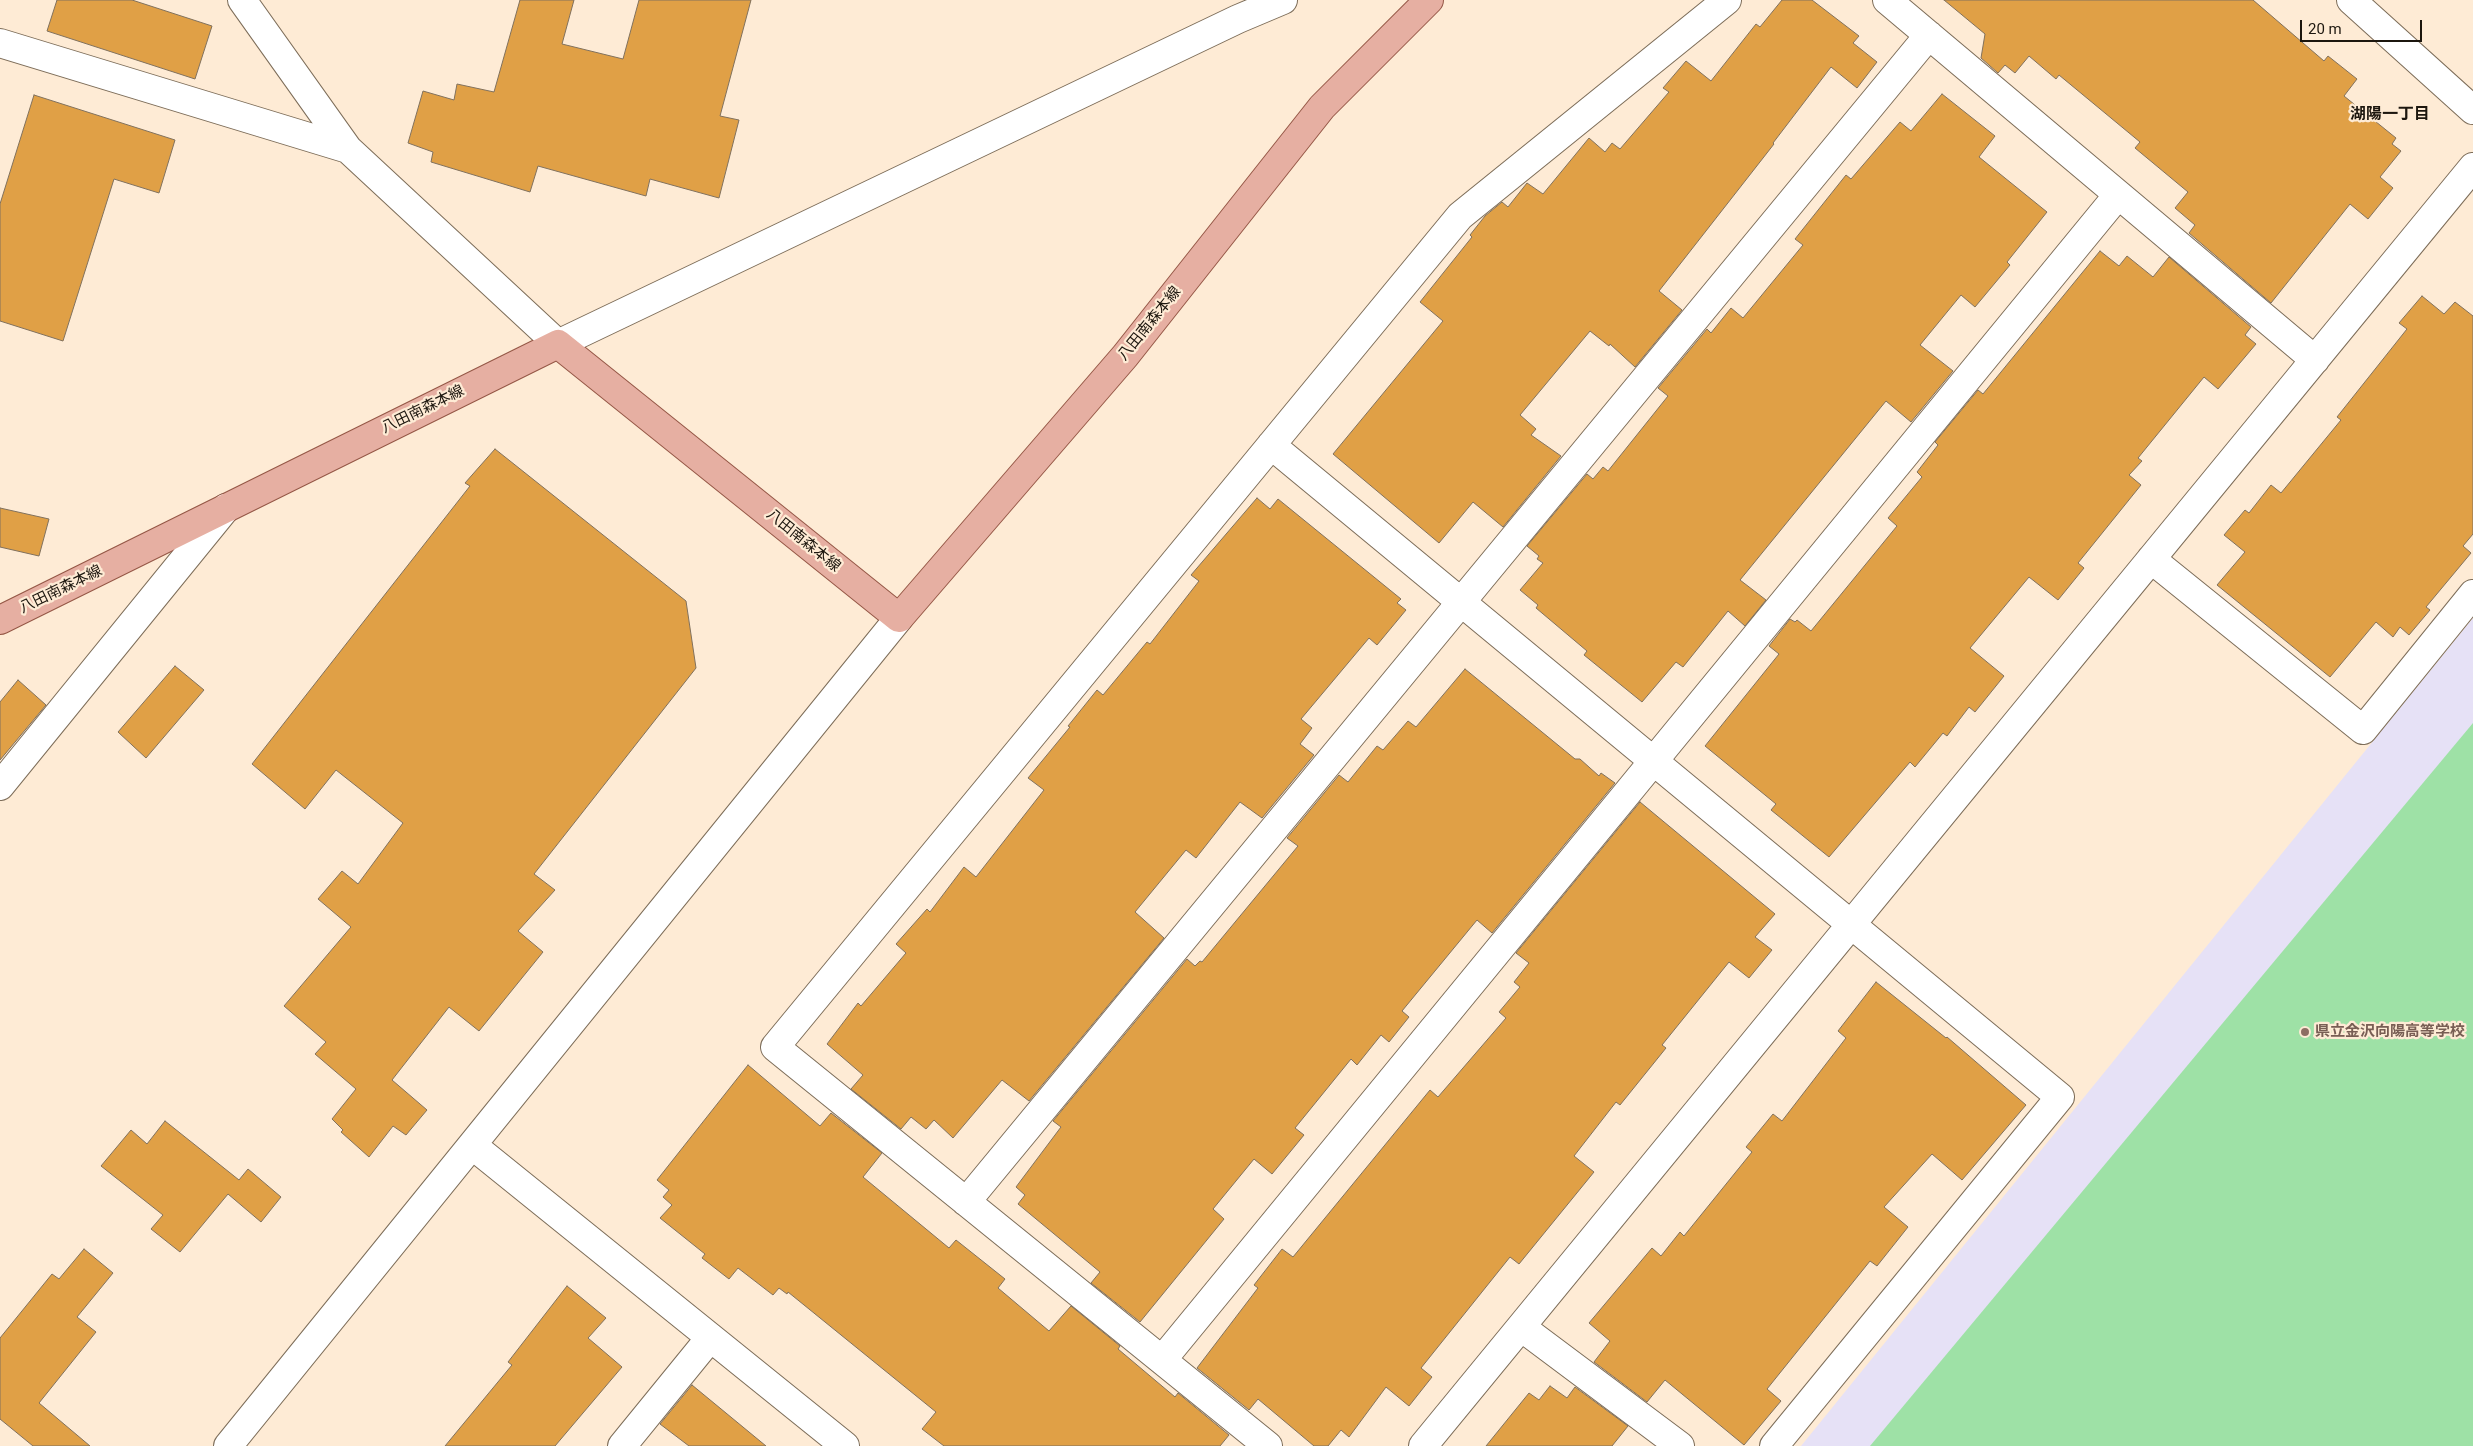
<!DOCTYPE html>
<html>
<head>
<meta charset="utf-8">
<style>
	body { margin:0 }
	#map { position:relative; width:2473px; height:1446px; overflow:hidden; background:#feebd5; font-family:Roboto,sans-serif }
	canvas { display:block }
	.scale { position:absolute; left:2300px; top:20px; width:122px; height:22px; box-sizing:border-box; border:2px solid #1c160e; border-top:0; padding-left:6px; font-size:15px; line-height:18px; white-space:nowrap; color:#1c160e; -webkit-text-stroke:4px #feebd5; paint-order:stroke }
</style>
</head>
<body>
<div id="map">
<canvas width="2473" height="1446"></canvas>
<div class="scale">20 m</div>
</div>
<script>
const ctx = document.querySelector('canvas').getContext('2d');
ctx.lineJoin = 'round';
function fillPath(path, color) { ctx.fillStyle = color; ctx.fill(path, 'evenodd'); }
const shape = rows => new Path2D(rows.map(r => 'M' + r).join(''));
function stroke(path, color, width, dash) { ctx.strokeStyle = color; ctx.lineWidth = width; ctx.lineCap = dash ? 'butt' : 'round'; ctx.setLineDash(dash || []); ctx.stroke(path); }
function label(font, color, halo, rows, align = 'center') {
  ctx.font = font + ' Roboto,"Noto Sans JP",sans-serif'; ctx.lineWidth = 4.5; ctx.setLineDash([]); ctx.textBaseline = 'middle'; ctx.strokeStyle = halo; ctx.fillStyle = color; for (const [text, x, y, turn = 0] of rows) {
    ctx.save(); ctx.translate(x, y); ctx.rotate((+turn || 0) * Math.PI / 180); ctx.textAlign = isNaN(turn) ? turn : align; if (halo) ctx.strokeText(text, 0, 0); ctx.fillText(text, 0, 0); ctx.restore();
  }
}
fillPath(shape([
	[2473,618,2473,1446,1801,1446]
]), '#e6e1f6');
fillPath(shape([
	[2473,723,2473,1446,1870,1446]
]), '#9ee1a6');
const building = shape([
	[57,0,132,0,212,26,195,79,47,31,57,0],
	[520,0,574,0,562,44,623,59,639,0,751,0,720,116,739,120,719,198,650,179,646,196,538,166,530,192,431,162,433,152,408,143,423,91,454,100,457,84,494,92,520,0],
	[1782,0,1812,0,1859,36,1853,43,1877,62,1857,88,1831,67,1773,143,1774,144,1659,291,1682,310,1635,367,1610,344,1609,346,1590,331,1520,415,1536,429,1531,435,1561,456,1503,527,1473,502,1439,543,1333,454,1443,321,1420,302,1472,237,1470,235,1485,216,1502,202,1508,207,1527,183,1543,194,1589,138,1605,152,1612,143,1620,149,1669,92,1663,88,1686,61,1711,81,1756,24,1760,27,1782,0],
	[1944,0,2253,0,2324,61,2328,56,2357,79,2344,96,2396,138,2392,144,2401,151,2380,177,2393,188,2368,219,2350,204,2271,303,2189,233,2195,225,2175,208,2188,192,2135,148,2140,142,2059,75,2056,79,2029,56,2015,73,2005,65,1998,73,1981,58,1985,34,1944,0],
	[1942,94,1995,136,1979,157,2047,212,2007,262,2010,265,1975,307,1961,295,1920,345,1953,371,1911,422,1886,401,1740,580,1766,600,1745,626,1728,611,1683,667,1676,662,1642,702,1584,655,1587,651,1536,608,1538,605,1520,590,1543,563,1537,559,1539,556,1527,546,1587,474,1593,479,1603,467,1608,471,1668,396,1658,388,1707,329,1711,333,1731,308,1743,318,1803,245,1795,239,1846,175,1851,179,1900,122,1911,131,1942,94],
	[34,95,175,140,159,193,114,179,63,341,0,321,0,204,34,95],
	[2100,251,2119,266,2127,256,2153,277,2169,257,2251,327,2245,335,2256,344,2218,389,2204,377,2138,458,2142,461,2129,475,2141,485,2078,563,2084,568,2058,600,2029,577,1970,648,2004,676,1975,712,1969,707,1947,736,1943,733,1915,767,1910,762,1829,857,1771,810,1776,804,1705,746,1779,654,1769,646,1790,619,1795,622,1797,620,1811,631,1897,526,1888,518,1922,477,1917,472,1938,445,1935,442,1978,390,1983,394,2100,251],
	[2422,296,2444,314,2455,302,2473,316,2473,534,2463,546,2471,553,2426,607,2430,610,2409,635,2400,627,2393,637,2376,622,2330,677,2217,585,2245,552,2224,535,2245,510,2249,513,2271,485,2281,493,2341,420,2337,417,2407,329,2399,323,2422,296],
	[495,449,686,601,696,668,534,874,555,890,518,931,543,952,479,1031,449,1007,392,1080,427,1110,406,1135,393,1126,369,1157,341,1132,343,1130,332,1119,356,1089,315,1054,326,1042,284,1006,351,927,318,899,342,871,358,884,403,823,336,770,305,809,252,764,470,486,465,483,495,449],
	[1257,498,1270,509,1278,499,1401,599,1397,603,1406,610,1377,645,1369,638,1301,719,1312,728,1300,744,1314,755,1262,818,1240,802,1196,858,1186,850,1135,912,1164,938,1029,1101,1002,1080,953,1138,934,1120,926,1129,911,1117,901,1129,851,1089,863,1075,827,1044,858,1003,861,1006,906,953,896,944,927,909,930,912,964,867,976,877,1044,790,1028,778,1070,727,1068,726,1097,690,1103,695,1147,642,1150,644,1199,581,1191,575,1257,498],
	[0,508,49,519,39,556,0,547,0,508],
	[175,666,204,690,146,758,118,732,175,666],
	[1465,669,1575,759,1580,759,1599,776,1601,773,1615,783,1492,933,1477,920,1402,1011,1409,1017,1389,1042,1381,1035,1357,1065,1351,1059,1295,1128,1304,1135,1272,1174,1254,1159,1213,1209,1224,1219,1140,1322,1091,1283,1100,1272,1018,1204,1025,1195,1016,1187,1061,1127,1053,1121,1187,959,1195,966,1200,961,1202,962,1298,846,1287,838,1339,775,1348,782,1377,746,1383,750,1408,721,1416,727,1465,669],
	[18,680,46,705,0,760,0,702,18,680],
	[1640,802,1775,914,1755,937,1772,950,1749,978,1729,962,1662,1045,1666,1048,1620,1105,1616,1102,1574,1156,1594,1172,1519,1264,1510,1257,1421,1368,1432,1377,1409,1406,1386,1387,1349,1437,1341,1430,1328,1446,1314,1446,1258,1399,1249,1410,1197,1368,1258,1288,1254,1285,1282,1249,1293,1257,1430,1090,1438,1097,1506,1018,1499,1012,1520,987,1514,982,1529,963,1516,953,1640,802],
	[1876,982,1946,1038,1947,1037,2026,1105,1962,1180,1932,1154,1884,1207,1908,1227,1877,1266,1870,1261,1767,1389,1781,1401,1744,1445,1665,1380,1647,1402,1594,1362,1610,1341,1589,1323,1652,1248,1661,1256,1680,1232,1684,1236,1752,1152,1746,1147,1773,1114,1782,1121,1846,1038,1838,1031,1876,982],
	[748,1065,820,1126,831,1113,882,1153,863,1177,949,1248,956,1240,1005,1279,998,1288,1049,1331,1071,1306,1120,1346,1118,1349,1175,1397,1178,1393,1229,1435,1220,1446,944,1446,922,1429,936,1412,788,1292,787,1294,779,1288,773,1295,738,1268,729,1279,702,1258,705,1254,660,1218,672,1205,663,1197,669,1190,657,1180,748,1065],
	[165,1121,239,1180,248,1169,281,1197,261,1222,228,1194,180,1252,151,1229,163,1215,101,1166,131,1130,147,1144,165,1121],
	[84,1249,113,1273,77,1317,96,1332,39,1403,90,1446,33,1446,0,1419,0,1338,52,1274,59,1279,84,1249],
	[567,1286,606,1318,588,1338,622,1367,555,1446,445,1446,512,1365,508,1362,567,1286],
	[692,1385,766,1446,689,1446,660,1424,692,1385],
	[1550,1386,1567,1398,1575,1387,1628,1426,1612,1446,1486,1446,1529,1393,1539,1400,1550,1386]
]);
fillPath(building, '#e0a046');
stroke(building, '#81715d', 1);
const minor = shape([
	[242,0,348,149,558,344,1238,19,1283,0],
	[1887,0,2315,360],
	[2351,0,2473,110],
	[0,43,348,149],
	[1271,445,2060,1097,1774,1446],
	[2151,559,2363,730,2473,594],
	[0,786,226,508],
	[472,1145,845,1446],
	[966,1202,1929,35],
	[1521,1327,1680,1446],
	[1162,1360,2118,195],
	[228,1446,899,618],
	[622,1446,710,1338],
	[1268,1446,775,1047,1460,216,1727,0],
	[1423,1446,2473,167]
]);
const major = shape([
	[0,620,558,344,899,618,1125,356,1322,107,1429,0]
]);
stroke(minor, '#7d6d59', 30);
stroke(major, '#955746', 30);
stroke(minor, '#fff', 28);
stroke(major, '#e6afa2', 28);
for (const [x, y, r, color] of [
	[2305,1032,5,"#8d6e63"]
]) { const dot = new Path2D(); dot.arc(x, y, r, 0, 2 * Math.PI); ctx.fillStyle = color; ctx.fill(dot); stroke(dot, '#feebd5', 2); }
label('15px', '#1c160e', '#feebd5', [
	["八田南森本線",1150,324,-51],
	["八田南森本線",423,410,-26],
	["八田南森本線",803,541,39],
	["八田南森本線",61,590,-26]
]);
label('bold 15px', '#785e54', '#feebd5', [
	["県立金沢向陽高等学校",2315,1032]
], 'left');
label('bold 16px', '#1c160e', '#feebd5', [
	["湖陽一丁目",2390,115]
]);
</script>
</body>
</html>
